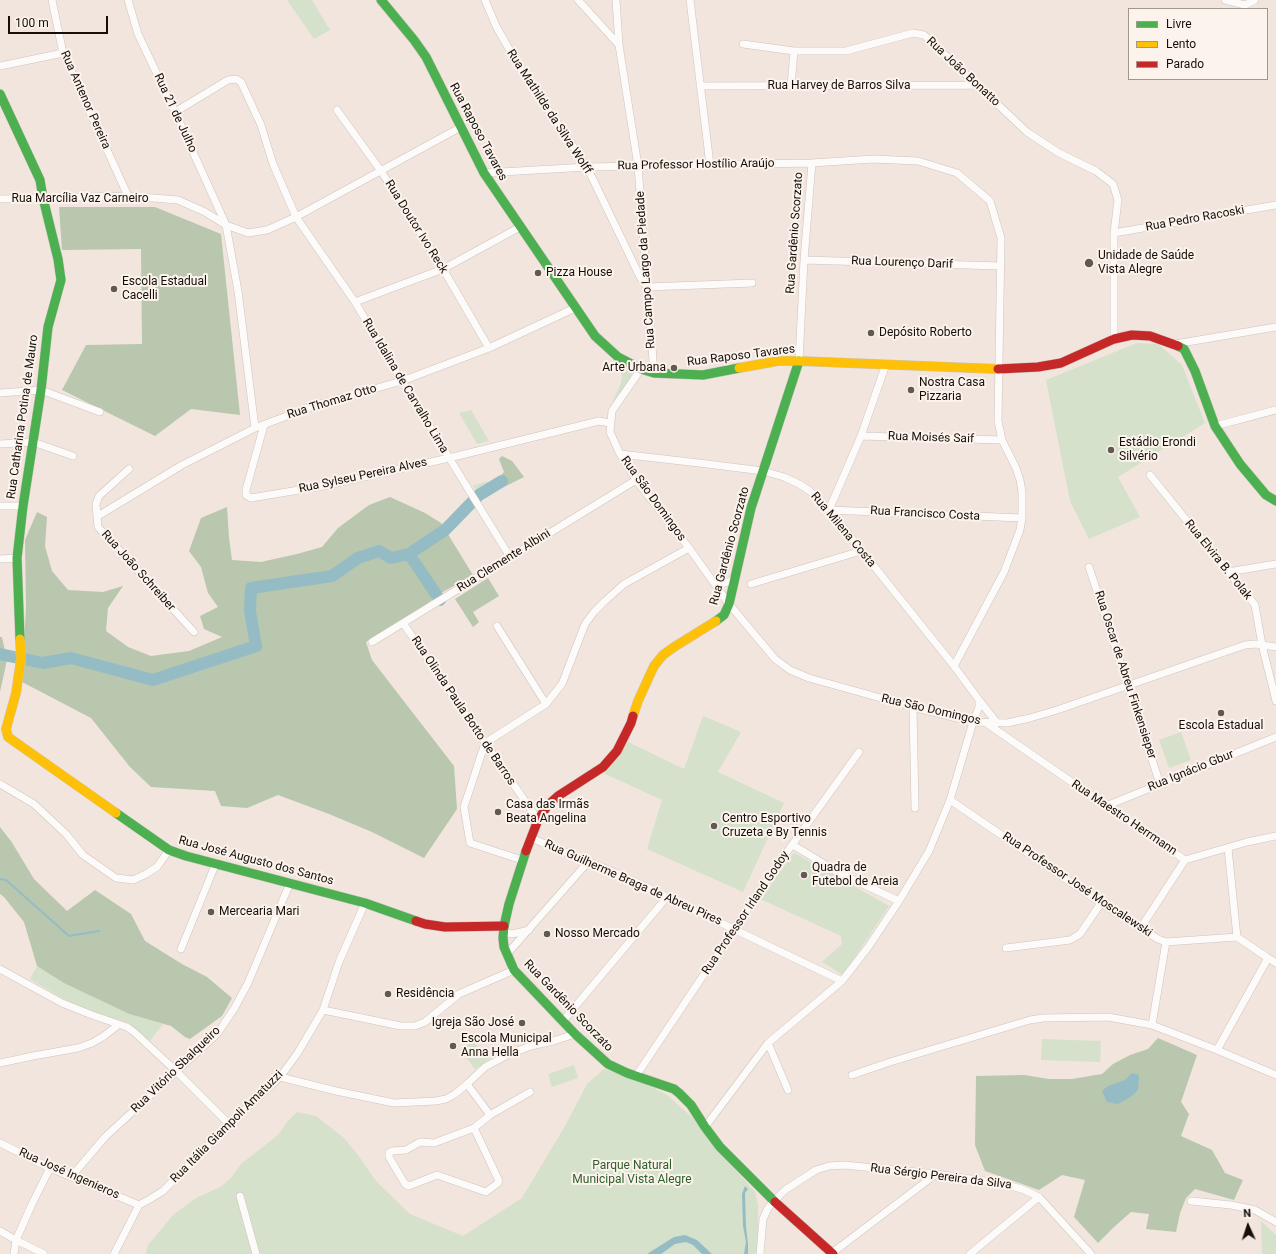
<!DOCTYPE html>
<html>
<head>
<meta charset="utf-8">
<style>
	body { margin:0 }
	#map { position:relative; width:1276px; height:1254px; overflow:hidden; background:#f1e5dd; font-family:Roboto,sans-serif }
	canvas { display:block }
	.legend { position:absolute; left:1128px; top:8px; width:140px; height:72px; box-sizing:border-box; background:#fcf3ed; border:1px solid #a09792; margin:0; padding:5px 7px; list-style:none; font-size:12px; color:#150e09 }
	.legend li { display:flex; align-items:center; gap:8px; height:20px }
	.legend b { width:20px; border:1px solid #a09792 }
	.north { position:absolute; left:1228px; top:1206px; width:40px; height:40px; -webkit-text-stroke:3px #fcf3ed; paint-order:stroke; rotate:357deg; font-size:11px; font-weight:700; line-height:16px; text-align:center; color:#150e09 }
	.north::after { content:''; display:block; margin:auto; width:14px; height:18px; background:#150e09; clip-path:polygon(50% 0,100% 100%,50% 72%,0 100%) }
	.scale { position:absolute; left:8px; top:16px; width:100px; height:18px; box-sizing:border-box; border:2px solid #150e09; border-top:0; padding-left:5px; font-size:12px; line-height:14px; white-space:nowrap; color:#150e09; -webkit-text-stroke:3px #fcf3ed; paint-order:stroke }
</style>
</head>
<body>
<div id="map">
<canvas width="1276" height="1254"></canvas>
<ul class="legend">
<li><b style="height:5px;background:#4caf50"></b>Livre</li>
<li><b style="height:5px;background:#ffc107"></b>Lento</li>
<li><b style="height:5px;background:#c62828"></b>Parado</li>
</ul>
<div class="north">N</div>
<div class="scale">100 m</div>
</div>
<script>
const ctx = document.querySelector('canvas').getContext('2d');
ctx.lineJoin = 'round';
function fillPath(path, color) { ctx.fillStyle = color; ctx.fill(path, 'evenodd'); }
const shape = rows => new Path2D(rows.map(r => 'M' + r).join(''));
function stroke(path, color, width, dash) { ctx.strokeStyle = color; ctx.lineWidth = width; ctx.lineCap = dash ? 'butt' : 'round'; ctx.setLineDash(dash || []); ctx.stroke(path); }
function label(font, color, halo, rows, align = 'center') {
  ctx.font = font + ' Roboto,sans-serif'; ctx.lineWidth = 4; ctx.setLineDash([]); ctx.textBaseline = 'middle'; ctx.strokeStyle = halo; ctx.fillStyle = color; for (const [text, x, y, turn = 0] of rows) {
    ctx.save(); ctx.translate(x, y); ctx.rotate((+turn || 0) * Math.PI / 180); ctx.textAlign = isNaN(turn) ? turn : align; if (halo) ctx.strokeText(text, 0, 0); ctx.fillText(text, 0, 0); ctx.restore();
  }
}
fillPath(shape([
	[287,0,312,0,330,30,314,39],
	[1137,343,1158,344,1182,365,1205,423,1118,477,1140,517,1089,539,1070,501,1046,380],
	[618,363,631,371,632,374,631,378,612,403,621,383,622,377,621,370],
	[471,410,489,441,477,444,459,413],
	[487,481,495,492,482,500,473,486],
	[703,716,741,732,718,772,784,803,743,892,647,849,662,800,603,773,628,742,684,769],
	[1181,732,1191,760,1169,768,1159,740],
	[795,853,889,906,843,975,822,962,842,944,841,936,760,899,793,854],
	[37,966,99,1000,129,1014,163,1024,150,1041,128,1023,95,1013,65,1000,30,979],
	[1042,1039,1101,1041,1100,1062,1041,1060],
	[472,1041,491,1058,475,1069,460,1050],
	[574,1065,578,1078,552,1087,548,1074],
	[604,1069,619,1073,654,1088,667,1095,693,1118,709,1139,755,1192,758,1205,758,1254,146,1254,148,1245,173,1215,196,1198,222,1186,231,1178,241,1164,278,1135,287,1122,297,1112,316,1116,344,1138,358,1155,376,1181,410,1214,463,1236,522,1198,565,1126,587,1084],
	[1261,1221,1276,1235,1276,1254,1262,1254]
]), '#d6e1cb');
fillPath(shape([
	[59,207,155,207,221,234,240,415,191,409,155,436,62,390,86,345,142,344,141,249,62,250],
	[502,456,512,461,524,477,506,486,499,477,504,472,499,459],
	[390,497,425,513,441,523,473,575,441,593,418,611,366,642,372,660,454,766,457,809,424,858,372,832,329,814,278,795,247,808,221,806,215,791,151,787,130,767,91,718,22,682,26,607,25,540,37,512,47,517,45,546,52,571,68,590,103,592,123,586,108,608,106,631,128,647,151,656,189,651,222,637,204,629,200,616,218,607,208,593,201,567,189,551,201,518,227,507,229,538,232,560,261,562,297,554,322,547,338,528,369,505],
	[488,578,499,596,473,612,479,622,473,627,455,599],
	[0,637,2,637,7,660,0,692],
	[0,827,11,841,34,879,67,911,95,890,131,914,145,941,182,964,207,977,232,998,222,1016,190,1039,185,1037,171,1026,129,1014,64,983,37,966,24,922,4,897,0,894],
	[1158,1038,1197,1055,1181,1102,1189,1114,1181,1136,1212,1150,1225,1173,1243,1180,1234,1200,1195,1189,1186,1198,1180,1213,1176,1232,1146,1229,1149,1214,1131,1212,1114,1227,1098,1243,1074,1217,1085,1180,1062,1175,1039,1190,985,1171,975,1145,976,1076,1024,1075,1049,1079,1072,1079,1102,1074,1113,1064,1130,1055,1148,1049]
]), '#b8c7ae');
fillPath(shape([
	[1132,1073,1139,1075,1138,1090,1129,1098,1118,1104,1107,1102,1102,1091,1108,1086,1125,1080],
	[745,1186,748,1189,745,1193,746,1227,748,1244,748,1254,744,1254,746,1242,743,1226,742,1194],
	[685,1235,697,1240,712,1254,702,1254,693,1245,686,1242,675,1244,661,1254,647,1254,674,1237]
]), '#95bcc5');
stroke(shape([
	[0,879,6,880,69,936,99,931]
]), '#95bcc5', 2);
stroke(shape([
	[409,554,440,600],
	[0,654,43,663,71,658,153,680,256,646,250,611,251,588,332,576,358,558,379,551,391,558,409,554,445,530,479,495,502,481]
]), '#95bcc5', 12);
const street = shape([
	[52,0,63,53,128,196],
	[128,0,138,34,175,112,226,225,238,291,255,428],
	[485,0,496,26,518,65,587,167,640,277,647,287,752,283],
	[578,0,619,45],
	[616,0,619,45,638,166,654,373],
	[690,0,710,165],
	[1225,0,1245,5,1255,0],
	[743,44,794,51,846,51,913,33,924,35,1027,132,1059,153,1096,171,1113,184,1118,200,1114,233,1114,339],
	[0,66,63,53],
	[700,86,977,85],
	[791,86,794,51],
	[337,110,381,171,443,269,489,348],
	[175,112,228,80,236,79,241,82,261,125,273,164,296,217,355,302,402,381,510,557],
	[484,173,587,167,812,163,873,159,918,161,957,173,990,201,1001,238,998,421,1002,440,1016,468,1020,480,1022,492,1022,518,1020,530,1004,572,954,666],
	[0,199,128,196,178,200,205,212,226,225,248,233,267,230,296,217,461,127],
	[1114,233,1276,205],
	[804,260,1000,266],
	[355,302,443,269,520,227],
	[1175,344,1276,327],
	[799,361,804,260,812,163],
	[886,364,861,436,829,510,1022,518],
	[641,369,612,411,610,432,620,454,636,480,689,548,729,604,775,659,790,670,809,678,913,707,973,722,1007,723,1030,718,1057,710,1245,645,1256,644,1276,647],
	[0,393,41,390,100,412],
	[264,425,246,490,246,495,251,498,323,486,449,458,599,421,610,423],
	[1215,426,1276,410],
	[861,436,1002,440],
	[0,444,33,442,73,456],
	[620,454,699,463,763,471,784,477,799,484,810,491,829,510,954,666,979,700,997,723],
	[129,469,99,496,96,504,98,527,194,632],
	[1150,475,1255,605,1262,645,1276,701],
	[0,506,23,506],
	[98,516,182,465,255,428,316,405,402,381,489,348,575,308],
	[0,559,17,558],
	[1089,567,1160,784],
	[1228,572,1276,564],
	[714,583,718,584,725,583,731,581,734,578],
	[751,584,861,551],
	[403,623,538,820],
	[497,626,546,704],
	[372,642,636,480],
	[913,707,915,808],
	[986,723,1185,860,1247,842,1276,836],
	[0,784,34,804,66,834,83,855,116,878,133,880,146,874,157,867,169,850],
	[950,800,1101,903,1158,939,1166,942,1237,937,1268,958,1276,963],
	[1106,806,1276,737],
	[531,838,623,876,842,981],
	[793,845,839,873,899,901],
	[1228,848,1237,937],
	[522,860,470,843,464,807,485,743,546,704,562,684,585,624,594,612,605,601,624,584,689,548],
	[1140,929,1185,860],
	[503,932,512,934,521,932,529,930],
	[1006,948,1070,940,1080,934,1101,903],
	[181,949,216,863],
	[507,954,588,862],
	[0,969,62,1003,92,1015,127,1027,134,1032,176,1071,229,1124],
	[323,1010,401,1026,415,1026,425,1022,459,994,514,970],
	[563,1021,667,897],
	[1152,1025,1166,942],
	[768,1043,788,1090],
	[1217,1050,1268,958],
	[0,1063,33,1056,78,1048,92,1043,104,1036,118,1025],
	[852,1075,890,1062,1030,1020,1043,1018,1108,1017,1152,1025,1217,1050,1276,1075],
	[636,1076,769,877,859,752],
	[280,1077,336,1091,394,1103,436,1101,446,1099,455,1094,467,1084,485,1067,509,1054,531,1046,553,1041,575,1034],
	[467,1084,490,1115],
	[705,1127,768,1043,842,981,869,946,899,901,929,851,950,800,973,722,979,707,979,700],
	[474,1128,499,1181,498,1183,486,1192,437,1175,409,1186,405,1184,389,1157,389,1153,392,1151,406,1150,420,1142,434,1143,474,1128,490,1115,530,1092],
	[0,1143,50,1168,139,1205],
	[71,1177,105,1137,217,1034,234,1009,248,983,290,883],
	[240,1196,256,1254],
	[1191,1201,1231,1205,1255,1210,1276,1222],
	[0,1231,16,1240,44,1254],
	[832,1253,936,1174],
	[14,1254,16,1240,32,1204,50,1168],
	[114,1254,139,1205,150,1199,163,1191,229,1124,280,1077,297,1054,323,1010,339,962,365,903],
	[760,1254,763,1219,768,1208,774,1201,785,1190,816,1170,829,1166,844,1165,936,1174,999,1183,1022,1189,1039,1197,1091,1254],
	[970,1254,1039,1197]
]);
const fast = shape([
	[381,0,414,40,426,57,484,173,595,336,618,357,641,369,654,373,703,375,739,368],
	[0,94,40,180,43,198,58,259,61,280,48,327,41,390,23,506,17,558,20,639],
	[1178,346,1184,349,1195,371,1215,426,1240,464,1266,495,1276,501],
	[716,621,724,615,729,604,751,508,799,361],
	[116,813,169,850,186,856,365,903,416,921],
	[526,851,509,904,504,926,503,938,504,947,514,970,575,1034,608,1064,627,1073,674,1089,679,1093,691,1105,705,1127,720,1147,775,1202]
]);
const slow = shape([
	[739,368,778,361,799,361,998,369],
	[20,639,21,659,16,693,6,729,8,737,116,813],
	[633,716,638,701,654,666,663,655,674,647,716,621]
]);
const jam = shape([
	[998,369,1038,367,1061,363,1114,339,1132,335,1150,336,1178,346],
	[526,851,538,820,548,805,558,796,603,767,617,751,631,723,633,716],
	[416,921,425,924,445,927,504,926],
	[775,1202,833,1254]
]);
stroke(street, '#cdc4be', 8);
stroke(fast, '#cdc4be', 10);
stroke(slow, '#cdc4be', 10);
stroke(jam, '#cdc4be', 10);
stroke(street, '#fdfbfa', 7);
stroke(fast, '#4caf50', 9);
stroke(slow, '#ffc107', 9);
stroke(jam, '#c62828', 9);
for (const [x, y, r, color] of [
	[1089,263,5,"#625953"],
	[538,273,4,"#625953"],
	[114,289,4,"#625953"],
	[871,333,4,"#625953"],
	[674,368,4,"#625953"],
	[911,390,4,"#625953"],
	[1111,450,4,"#625953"],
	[1221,713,4,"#625953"],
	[498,812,4,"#625953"],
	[714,826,4,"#625953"],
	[804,875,4,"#625953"],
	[211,912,4,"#625953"],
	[547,934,4,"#625953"],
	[388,994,4,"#625953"],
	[522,1023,4,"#625953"],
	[453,1046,4,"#625953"]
]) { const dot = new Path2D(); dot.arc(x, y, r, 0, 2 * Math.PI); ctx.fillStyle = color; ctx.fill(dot); stroke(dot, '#fcf3ed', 1.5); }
label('12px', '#150e09', '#fcf3ed', [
	["Rua João Bonatto",963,72,43],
	["Rua Harvey de Barros Silva",839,86],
	["Rua Antenor Pereira",85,100,66],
	["Rua Mathilde da Silva Wolff",549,112,57],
	["Rua 21 de Julho",175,113,65],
	["Rua Raposo Tavares",478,132,62],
	["Rua Professor Hostílio Araújo",696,165,-1],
	["Rua Marcília Vaz Carneiro",80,199],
	["Rua Pedro Racoski",1195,219,-10],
	["Rua Doutor Ivo Reck",416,227,58],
	["Rua Gardênio Scorzato",795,233,-86],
	["Rua Lourenço Darif",902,263,2],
	["Rua Campo Largo da Piedade",646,270,-94],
	["Rua Raposo Tavares",741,356,-7],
	["Rua Idalina de Carvalho Lima",405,386,59],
	["Rua Thomaz Otto",332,402,-17],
	["Rua Catharina Potina de Mauro",23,417,-82],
	["Rua Moisés Saif",931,438,2],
	["Rua Sylseu Pereira Alves",363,476,-12],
	["Rua São Domingos",653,499,54],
	["Rua Francisco Costa",925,514,3],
	["Rua Milena Costa",843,530,50],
	["Rua Gardênio Scorzato",730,546,-75],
	["Rua Elvira B. Polak",1218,560,51],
	["Rua Clemente Albini",504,561,-32],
	["Rua João Schreiber",138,571,48],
	["Rua Oscar de Abreu Finkensieper",1125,675,72],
	["Rua São Domingos",931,710,13],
	["Rua Olinda Paula Botto de Barros",463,711,56],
	["Rua Ignácio Gbur",1191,771,-22],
	["Rua Maestro Herrmann",1124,818,34],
	["Rua José Augusto dos Santos",256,861,15],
	["Rua Guilherme Braga de Abreu Pires",633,883,24],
	["Rua Professor José Moscalewski",1077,885,34],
	["Rua Professor Irland Godoy",746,913,-56],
	["Rua Gardênio Scorzato",568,1006,46],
	["Rua Vitório Sbalqueiro",176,1070,-44],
	["Rua Itália Giampoli Amatuzzi",227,1127,-45],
	["Rua José Ingenieros",69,1174,24],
	["Rua Sérgio Pereira da Silva",941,1177,7]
]);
label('12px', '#150e09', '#fcf3ed', [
	["Unidade de Saúde",1098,256],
	["Vista Alegre",1098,270],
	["Pizza House",546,273],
	["Escola Estadual",122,282],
	["Cacelli",122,296],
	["Depósito Roberto",879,333],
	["Arte Urbana",666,368,"right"],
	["Nostra Casa",919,383],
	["Pizzaria",919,397],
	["Estádio Erondi",1119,443],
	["Silvério",1119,457],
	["Escola Estadual",1221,726,"center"],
	["Casa das Irmãs",506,805],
	["Beata Angelina",506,819],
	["Centro Esportivo",722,819],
	["Cruzeta e By Tennis",722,833],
	["Quadra de",812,868],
	["Futebol de Areia",812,882],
	["Mercearia Mari",219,912],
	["Nosso Mercado",555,934],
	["Residência",396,994],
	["Igreja São José",514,1023,"right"],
	["Escola Municipal",461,1039],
	["Anna Hella",461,1053]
], 'left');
label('12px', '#2d5f2c', '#fcf3ed', [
	["Parque Natural",632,1166],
	["Municipal Vista Alegre",632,1180]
]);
</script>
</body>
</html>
